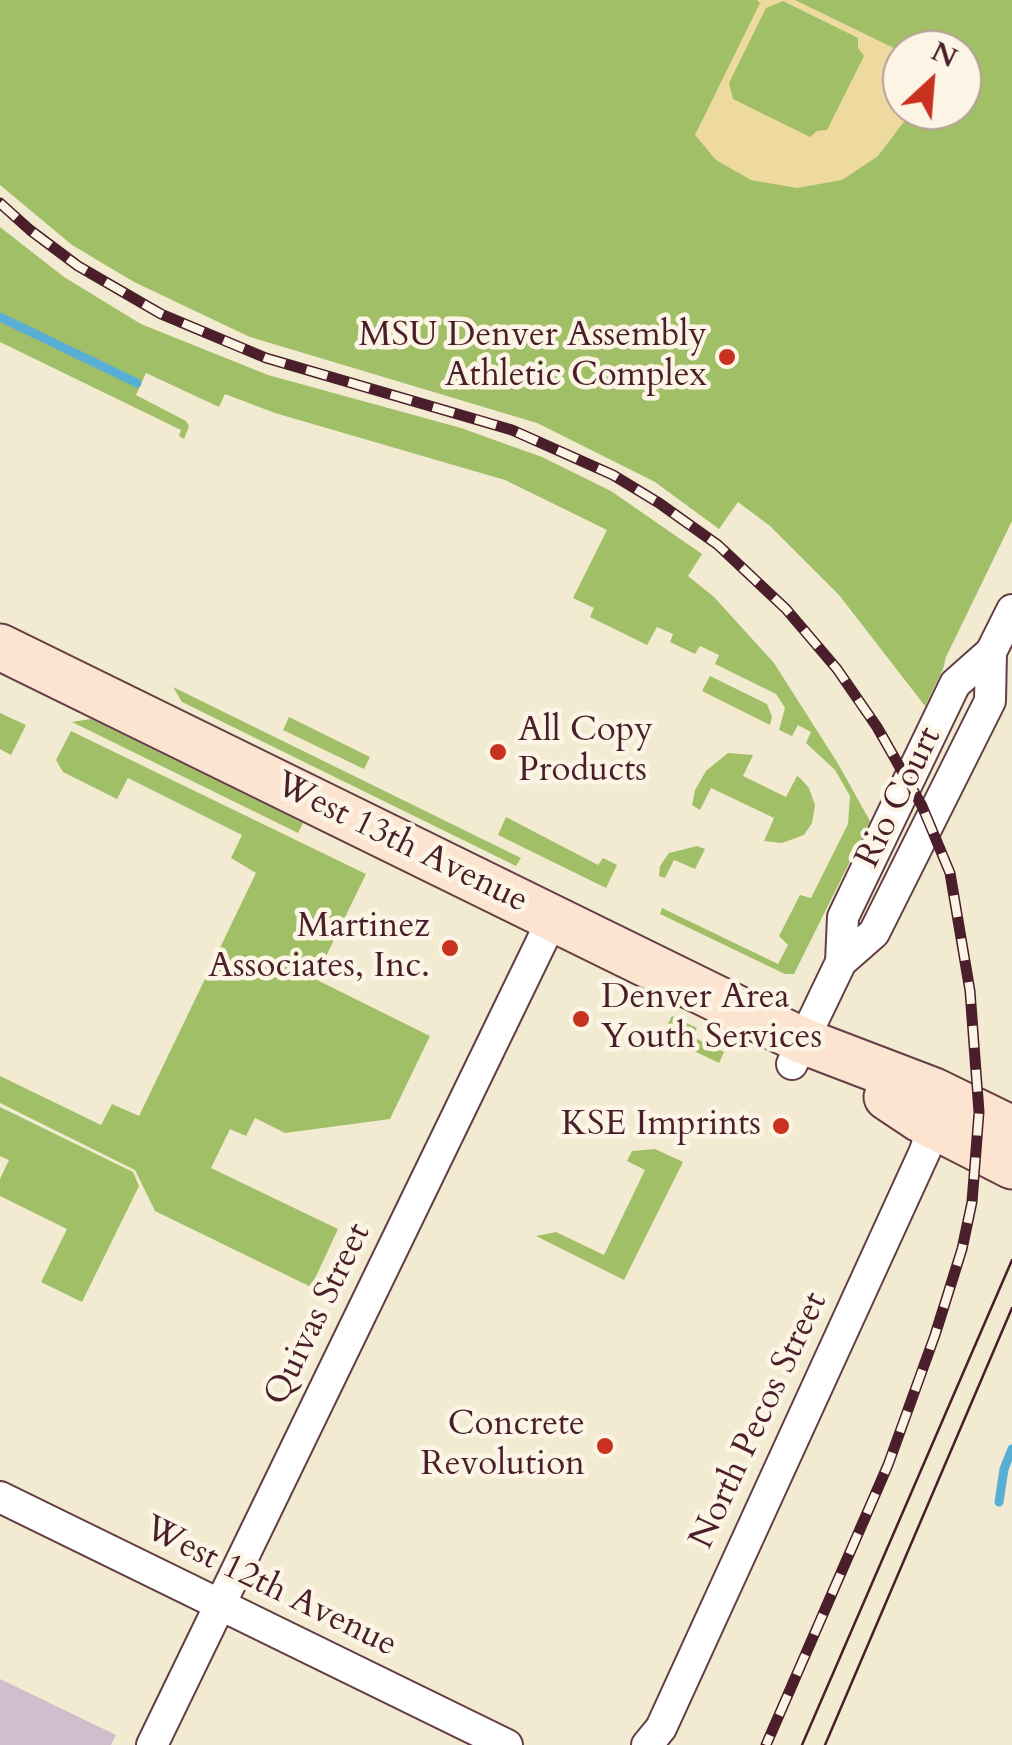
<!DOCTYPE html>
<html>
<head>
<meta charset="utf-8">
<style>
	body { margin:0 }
	#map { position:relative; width:1012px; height:1745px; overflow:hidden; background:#f3ebd1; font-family:Cardo,serif }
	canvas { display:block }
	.north { position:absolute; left:882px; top:30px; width:100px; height:100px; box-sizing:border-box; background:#fcf5e5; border:2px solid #b59f9b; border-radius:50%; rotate:26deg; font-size:28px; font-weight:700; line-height:40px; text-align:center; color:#4a1f2b }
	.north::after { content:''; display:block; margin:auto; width:35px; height:45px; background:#c8321e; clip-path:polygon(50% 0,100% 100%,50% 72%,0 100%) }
</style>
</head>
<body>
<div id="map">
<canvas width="1012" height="1745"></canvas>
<div class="north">N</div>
</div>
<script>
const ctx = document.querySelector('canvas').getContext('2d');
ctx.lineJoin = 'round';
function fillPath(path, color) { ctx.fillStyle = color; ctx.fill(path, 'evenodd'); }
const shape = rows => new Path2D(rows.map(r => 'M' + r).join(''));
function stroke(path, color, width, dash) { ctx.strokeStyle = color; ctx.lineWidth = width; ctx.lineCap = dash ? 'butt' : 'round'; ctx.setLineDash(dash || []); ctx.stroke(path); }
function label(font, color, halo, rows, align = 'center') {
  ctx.font = font + ' Cardo,serif'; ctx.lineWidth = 9; ctx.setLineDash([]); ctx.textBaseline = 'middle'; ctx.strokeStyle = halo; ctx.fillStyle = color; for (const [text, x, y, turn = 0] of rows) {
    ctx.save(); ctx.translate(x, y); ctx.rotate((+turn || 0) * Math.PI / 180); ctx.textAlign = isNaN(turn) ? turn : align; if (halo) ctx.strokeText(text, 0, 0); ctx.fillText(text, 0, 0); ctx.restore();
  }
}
fillPath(shape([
	[0,1679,116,1735,111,1745,0,1745]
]), '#d1bdcb');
fillPath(shape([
	[0,0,1012,0,1012,521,946,657,943,669,925,706,839,595,770,526,738,502,719,529,655,482,537,423,250,337,134,282,72,245,0,185],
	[902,50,962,50,962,110,902,110],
	[0,227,64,277,141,324,268,375,461,428,542,457,611,491,702,554,688,576,714,597,774,663,837,762,870,821,794,974,785,974,660,914,662,908,778,964,788,945,779,936,800,895,811,898,848,824,850,796,835,770,806,743,811,732,798,725,792,736,779,730,785,708,776,694,715,664,719,655,700,646,695,654,670,642,673,634,657,627,647,645,590,617,594,608,573,598,607,530,505,480,275,413,225,394,219,407,146,373,136,395,186,421,189,426,184,439,179,436,181,430,0,342],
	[710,676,767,704,772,717,770,725,702,691],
	[173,687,521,858,516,866,182,702],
	[0,713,26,725,11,755,0,749],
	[289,717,370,757,364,769,283,730],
	[91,719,303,823,298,833,72,722],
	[71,731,366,874,315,979,430,1036,390,1119,285,1133,255,1118,246,1136,230,1129,211,1168,338,1229,311,1287,155,1211,135,1170,0,1103,0,1076,101,1125,112,1104,139,1116,256,873,231,858,242,835,128,778,117,799,63,772,56,760],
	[728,753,753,755,743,776,786,797,797,776,800,778,809,788,815,805,812,823,804,835,782,843,764,841,774,818,711,788,700,810,692,805,695,790,706,771],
	[506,817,598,865,603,858,617,865,606,888,498,835],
	[697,846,705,849,695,869,674,860,665,878,659,876,660,866,669,853],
	[672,1016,697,1028,693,1037,724,1052,719,1063,673,1041,674,1038,663,1033],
	[0,1107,133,1172,139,1186,82,1302,41,1282,67,1229,0,1196,0,1179,9,1160,0,1156],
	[655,1149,683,1162,624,1280,536,1236,556,1232,604,1255,645,1170,627,1161,632,1151]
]), '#a1bf67');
fillPath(shape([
	[757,0,795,0,902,52,902,110,910,110,906,119,878,156,842,180,797,188,751,180,716,160,695,135,760,3],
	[783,1,858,38,858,48,864,56,827,130,817,131,810,137,733,99,729,83,766,8]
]), '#eeda9e');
stroke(shape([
	[0,317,137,383],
	[999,1502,1004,1469,1012,1449]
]), '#59aed5', 9);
const street = shape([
	[841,962,874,933,990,701,991,652],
	[792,1064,841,962,843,917,955,684,991,652,1012,610],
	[0,1497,507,1745],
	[152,1745,553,918],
	[647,1745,661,1728,925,1151,933,1125]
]);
const secondary = shape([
	[0,647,803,1041,934,1091,1012,1129],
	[887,1097,920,1119,1012,1166]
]);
stroke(street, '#633e44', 34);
stroke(secondary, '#633e44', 49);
stroke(street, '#fff', 30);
stroke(secondary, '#fde4d1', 45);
stroke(shape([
	[802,1745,1012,1260],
	[825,1745,1012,1308]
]), '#4a1f2b', 2.5);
const rail = shape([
	[0,203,30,230,78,266,161,314,266,358,512,430,613,475,659,503,718,545,786,609,837,669,877,727,922,806,950,873,970,991,979,1112,972,1202,962,1249,935,1335,888,1465,766,1745]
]);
stroke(rail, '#4a1f2b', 11);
stroke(rail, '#fcf5e5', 8, [22]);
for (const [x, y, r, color] of [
	[727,357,10,"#c8321e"],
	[498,752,10,"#c8321e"],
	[450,948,10,"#c8321e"],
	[581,1019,10,"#c8321e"],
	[781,1126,10,"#c8321e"],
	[605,1446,10,"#c8321e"]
]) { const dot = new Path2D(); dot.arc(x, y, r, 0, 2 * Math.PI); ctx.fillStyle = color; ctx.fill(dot); stroke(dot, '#fcf5e5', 4); }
label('35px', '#4a1f2b', '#fcf5e5', [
	["MSU Denver Assembly",707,337],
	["Athletic Complex",707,377],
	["All Copy",518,732,"left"],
	["Products",518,772,"left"],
	["Martinez",430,928],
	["Associates, Inc.",430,968],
	["Denver Area",601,999,"left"],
	["Youth Services",601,1039,"left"],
	["KSE Imprints",761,1126],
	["Concrete",585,1426],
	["Revolution",585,1466]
], 'right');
label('35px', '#4a1f2b', '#fcf5e5', [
	["Rio Court",900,798,-64],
	["West 13th Avenue",401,844,26],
	["Quivas Street",319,1315,-64],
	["North Pecos Street",760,1421,-65],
	["West 12th Avenue",270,1588,26]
]);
</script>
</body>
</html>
